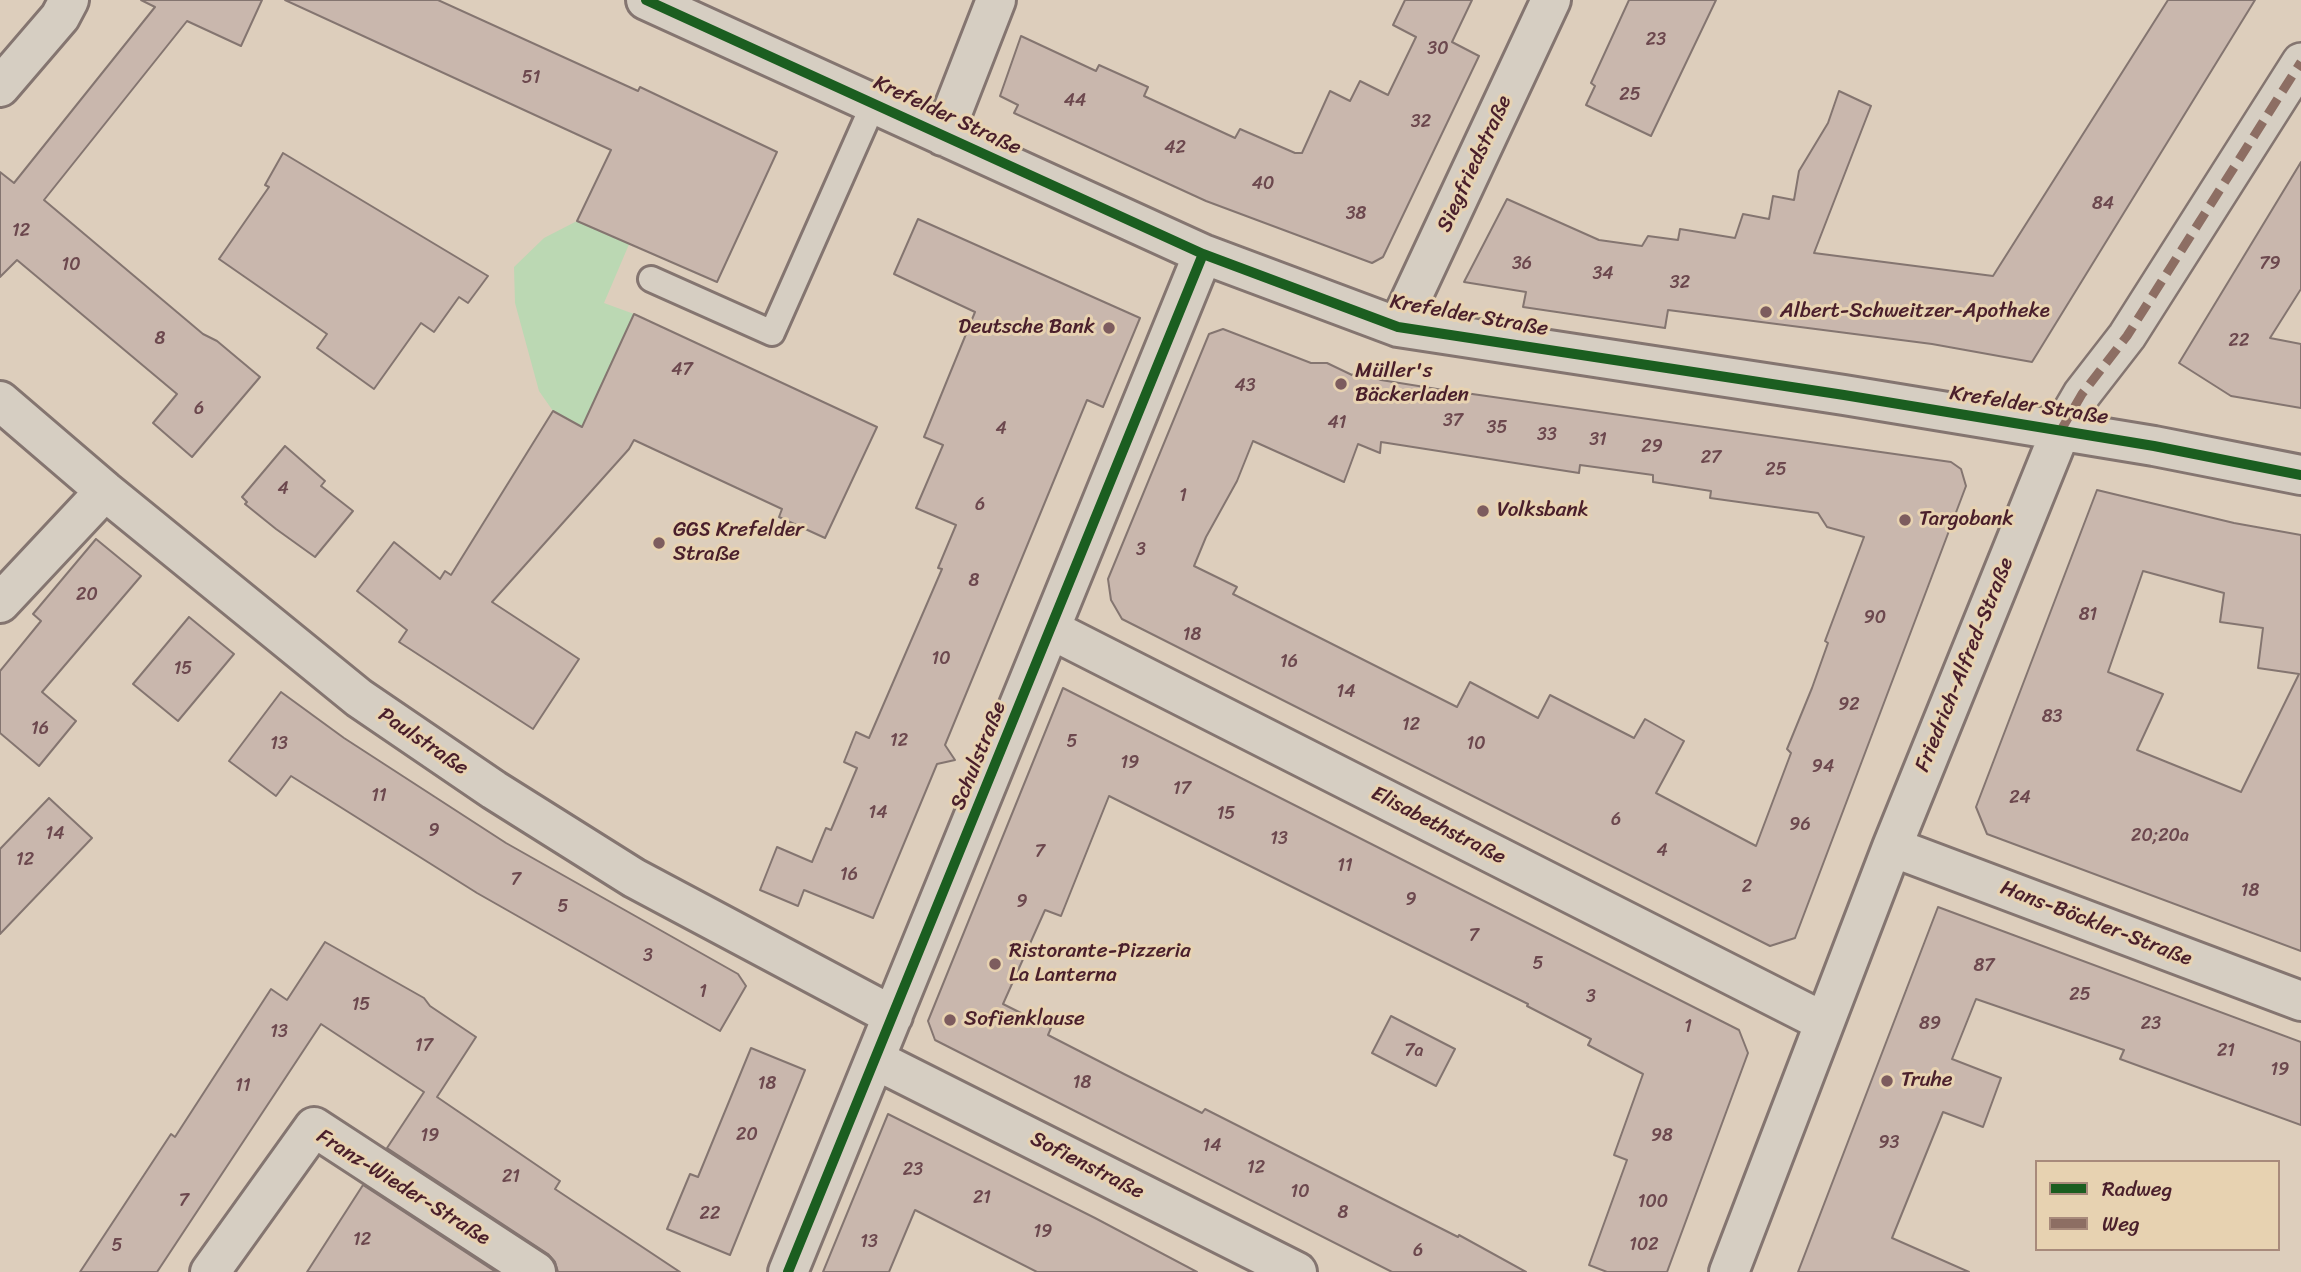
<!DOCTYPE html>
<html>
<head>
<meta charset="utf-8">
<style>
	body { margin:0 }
	#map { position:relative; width:2301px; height:1272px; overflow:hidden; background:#ddcebc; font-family:Sriracha,sans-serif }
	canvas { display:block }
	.legend { position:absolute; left:2035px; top:1160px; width:245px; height:91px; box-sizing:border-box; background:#e7d2b1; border:2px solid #a88a7b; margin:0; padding:9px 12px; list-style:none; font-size:21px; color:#4a1f2b }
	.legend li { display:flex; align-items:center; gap:14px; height:35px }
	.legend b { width:35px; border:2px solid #a88a7b }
</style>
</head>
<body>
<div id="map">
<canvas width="2301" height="1272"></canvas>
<ul class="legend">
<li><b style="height:9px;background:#1b5e20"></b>Radweg</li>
<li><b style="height:9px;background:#8d6e63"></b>Weg</li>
</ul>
</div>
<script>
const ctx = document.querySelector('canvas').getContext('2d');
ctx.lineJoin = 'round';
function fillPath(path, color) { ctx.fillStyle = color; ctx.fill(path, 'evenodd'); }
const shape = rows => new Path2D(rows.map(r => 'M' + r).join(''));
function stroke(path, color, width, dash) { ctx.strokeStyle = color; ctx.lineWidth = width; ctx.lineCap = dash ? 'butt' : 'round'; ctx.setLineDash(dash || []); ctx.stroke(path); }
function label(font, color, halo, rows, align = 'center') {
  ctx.font = font + ' Sriracha,sans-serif'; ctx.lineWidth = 6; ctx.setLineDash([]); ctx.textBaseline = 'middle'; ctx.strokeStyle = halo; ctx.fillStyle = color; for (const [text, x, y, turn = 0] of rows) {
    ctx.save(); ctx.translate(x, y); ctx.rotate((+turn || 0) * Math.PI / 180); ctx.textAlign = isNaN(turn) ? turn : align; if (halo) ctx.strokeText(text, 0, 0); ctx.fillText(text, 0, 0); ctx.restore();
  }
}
fillPath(shape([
	[577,221,630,242,604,303,634,314,582,427,553,411,539,391,515,303,514,267,544,238]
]), '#bbd8b3');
const building = shape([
	[141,0,262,0,241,46,187,21,44,200,203,334,217,341,260,377,192,457,153,423,177,394,17,260,0,277,0,172,14,183,155,7,141,0],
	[285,0,438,0,638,91,640,87,777,152,717,282,577,221,611,150,285,0],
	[1405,0,1472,0,1452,42,1479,56,1383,257,1372,263,1206,201,1014,113,1018,105,1000,96,1021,36,1096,71,1099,65,1148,87,1144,96,1235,138,1240,129,1295,153,1302,153,1330,91,1350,101,1360,81,1388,95,1416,37,1393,25,1405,0],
	[1629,0,1716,0,1651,136,1586,105,1595,86,1591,83,1629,0],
	[2168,0,2255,0,2032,362,1932,344,1668,310,1665,328,1523,307,1526,292,1464,282,1507,199,1599,240,1642,246,1648,236,1678,240,1680,229,1735,238,1743,214,1769,219,1773,196,1794,200,1799,171,1828,123,1839,91,1871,106,1814,253,1993,276,2168,0],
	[283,153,488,276,468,303,459,297,434,332,421,323,374,389,317,348,327,334,219,259,269,187,265,185,283,153],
	[2301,162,2301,289,2270,338,2301,344,2301,408,2231,396,2179,363,2301,162],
	[918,219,1140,318,1103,407,1087,400,945,745,955,760,937,764,873,918,804,890,798,906,760,890,777,847,812,862,826,828,831,830,857,768,844,762,856,732,869,738,942,569,938,568,956,525,916,508,943,445,924,437,975,312,894,274,918,219],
	[634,314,877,427,825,538,779,517,782,509,634,440,629,449,492,602,579,659,533,729,399,642,407,630,357,591,394,542,440,579,445,571,451,575,553,411,582,427,634,314],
	[1223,329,1311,363,1327,363,1352,375,1361,371,1381,380,1437,389,1951,462,1961,469,1966,486,1795,938,1770,946,1122,619,1111,600,1108,579,1209,334,1223,329],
	[1253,441,1344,482,1358,444,1380,453,1381,442,1579,473,1580,465,1653,475,1653,482,1711,491,1710,498,1818,513,1827,527,1864,537,1825,641,1828,643,1812,688,1787,749,1791,753,1756,846,1656,793,1684,741,1645,719,1634,738,1550,695,1538,718,1470,682,1457,707,1233,594,1237,587,1194,566,1206,537,1237,481,1253,441],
	[285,446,325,481,321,486,353,511,315,557,276,529,245,504,247,502,242,497,285,446],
	[2097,490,2234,523,2301,535,2301,951,1987,834,1976,807,2097,490],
	[2143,571,2224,593,2220,622,2263,628,2258,668,2299,674,2241,792,2137,750,2163,694,2108,672,2143,571],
	[96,539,141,576,42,692,76,721,39,766,0,733,0,671,41,621,33,614,96,539],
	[189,617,234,654,178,721,133,684,189,617],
	[1063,688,1739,1030,1748,1053,1667,1272,1607,1272,1589,1265,1627,1160,1614,1155,1643,1074,1588,1045,1591,1039,1527,1006,1528,1004,1109,796,1061,916,1045,910,1003,1004,1051,1028,1048,1035,1124,1074,1202,1113,1205,1109,1458,1237,1459,1235,1526,1272,1392,1272,935,1040,928,1021,1063,688],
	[281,692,344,738,506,843,738,974,746,986,720,1031,477,893,291,776,276,796,229,761,281,692],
	[49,798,92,838,0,934,0,849,49,798],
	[1938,907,2301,1042,2301,1125,2120,1059,2124,1050,1976,999,1952,1059,2001,1078,1983,1127,1943,1112,1892,1238,1969,1272,1798,1272,1938,907],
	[325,942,424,998,430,1006,476,1037,437,1097,560,1181,555,1189,680,1272,558,1272,555,1262,548,1254,387,1148,424,1092,321,1024,157,1272,80,1272,171,1134,175,1137,271,989,287,1000,325,942],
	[1391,1016,1455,1049,1436,1086,1372,1053,1391,1016],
	[751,1048,805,1070,730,1255,667,1229,690,1174,698,1177,751,1048],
	[888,1114,1095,1218,1197,1272,1037,1272,915,1210,889,1272,823,1272,888,1114],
	[363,1185,496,1272,307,1272,363,1185]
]);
fillPath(building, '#c9b7ad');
stroke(building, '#847570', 2);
const service = shape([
	[651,279,772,333,874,103]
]);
const pedestrian = shape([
	[2061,430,2082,394,2127,336,2301,62]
]);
const minor = shape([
	[646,0,1203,254,1398,327,1844,395,2154,446,2301,475],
	[0,87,60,17,69,0],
	[943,136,996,0],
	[1398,327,1551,0],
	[0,401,105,491,359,698,494,790,634,878,893,1016],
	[0,603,105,491],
	[1052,630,1824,1022],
	[1892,847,2301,1001],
	[876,1060,1297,1272],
	[210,1272,314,1127,536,1272],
	[788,1272,1203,254],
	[1729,1272,1892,847,2061,430]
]);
stroke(service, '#847570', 30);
stroke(pedestrian, '#847570', 42);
stroke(minor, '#847570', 44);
stroke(service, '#d6cec2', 24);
stroke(pedestrian, '#d6cec2', 37);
stroke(minor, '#d6cec2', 38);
stroke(shape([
	[2061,430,2082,394,2127,336,2301,62]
]), '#8d6e63', 9, [18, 9]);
stroke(shape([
	[646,0,1203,254,1398,327,1844,395,2154,446,2301,475],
	[788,1272,1203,254]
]), '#1b5e20', 10);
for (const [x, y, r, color] of [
	[1766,312,7,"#7d5c5e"],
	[1109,328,7,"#7d5c5e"],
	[1341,384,7,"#7d5c5e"],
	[1483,511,7,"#7d5c5e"],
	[1905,520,7,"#7d5c5e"],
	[659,543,7,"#7d5c5e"],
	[995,964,7,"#7d5c5e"],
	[950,1020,7,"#7d5c5e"],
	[1887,1081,7,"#7d5c5e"]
]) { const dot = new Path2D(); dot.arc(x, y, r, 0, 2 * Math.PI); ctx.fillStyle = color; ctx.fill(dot); stroke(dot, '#e7d2b1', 2.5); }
label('18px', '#6c484e', null, [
	["23",1656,40],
	["30",1438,49],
	["51",531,78],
	["25",1630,95],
	["44",1075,101],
	["32",1421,122],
	["42",1175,148],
	["40",1263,184],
	["84",2103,204],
	["38",1356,214],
	["12",21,231],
	["36",1522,264],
	["79",2270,264],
	["10",71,265],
	["34",1603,274],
	["32",1680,283],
	["8",160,339],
	["22",2239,341],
	["47",682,370],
	["43",1245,386],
	["6",199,409],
	["37",1453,421],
	["41",1337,423],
	["35",1497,428],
	["4",1001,429],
	["33",1547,435],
	["31",1598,440],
	["29",1652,447],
	["27",1711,458],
	["25",1776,470],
	["4",283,489],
	["1",1183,496],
	["6",980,505],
	["3",1141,550],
	["8",974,581],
	["20",87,595],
	["81",2088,615],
	["90",1875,618],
	["18",1192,635],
	["10",941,659],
	["16",1289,662],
	["15",183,669],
	["14",1346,692],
	["92",1849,705],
	["83",2052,717],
	["12",1411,725],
	["16",40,729],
	["12",899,741],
	["5",1072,742],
	["13",279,744],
	["10",1476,744],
	["19",1130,763],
	["94",1823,767],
	["17",1182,789],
	["11",379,796],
	["24",2020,798],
	["14",878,813],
	["15",1226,814],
	["6",1616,820],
	["96",1800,825],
	["9",434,831],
	["14",55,834],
	["20;20a",2160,836],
	["13",1279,839],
	["4",1662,851],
	["7",1040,852],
	["12",25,860],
	["11",1345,866],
	["16",849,875],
	["7",516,880],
	["2",1747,887],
	["18",2250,891],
	["9",1411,900],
	["9",1022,902],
	["5",563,907],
	["7",1474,936],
	["3",648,956],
	["5",1538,964],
	["87",1984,966],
	["1",703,992],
	["25",2080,995],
	["3",1591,997],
	["15",361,1005],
	["89",1930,1024],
	["23",2151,1024],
	["1",1688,1027],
	["13",279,1032],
	["17",424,1046],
	["7a",1414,1051],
	["21",2226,1051],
	["19",2280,1070],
	["18",1082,1083],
	["18",767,1084],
	["11",243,1086],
	["20",747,1135],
	["19",430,1136],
	["98",1662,1136],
	["93",1889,1143],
	["14",1212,1146],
	["12",1256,1168],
	["23",913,1170],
	["21",511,1177],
	["10",1300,1192],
	["21",982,1198],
	["7",184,1201],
	["100",1653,1202],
	["8",1343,1213],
	["22",710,1214],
	["19",1043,1232],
	["12",362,1240],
	["13",869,1242],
	["102",1644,1245],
	["5",117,1246],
	["6",1418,1251]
]);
label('21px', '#4a1f2b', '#e7d2b1', [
	["Krefelder Straße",947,116,25],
	["Siegfriedstraße",1475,164,-65],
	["Krefelder Straße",1469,316,10],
	["Krefelder Straße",2029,406,9],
	["Friedrich-Alfred-Straße",1965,665,-68],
	["Paulstraße",423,742,34],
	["Schulstraße",979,756,-68],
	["Elisabethstraße",1438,826,27],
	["Hans-Böckler-Straße",2096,924,21],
	["Sofienstraße",1087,1166,27],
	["Franz-Wieder-Straße",403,1188,32]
]);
label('21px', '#4a1f2b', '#e7d2b1', [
	["Albert-Schweitzer-Apotheke",1780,312],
	["Deutsche Bank",1095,328,"right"],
	["Müller's",1355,372],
	["Bäckerladen",1355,396],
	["Volksbank",1497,511],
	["Targobank",1919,520],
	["GGS Krefelder",673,531],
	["Straße",673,555],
	["Ristorante-Pizzeria",1009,952],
	["La Lanterna",1009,976],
	["Sofienklause",964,1020],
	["Truhe",1901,1081]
], 'left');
</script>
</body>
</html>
